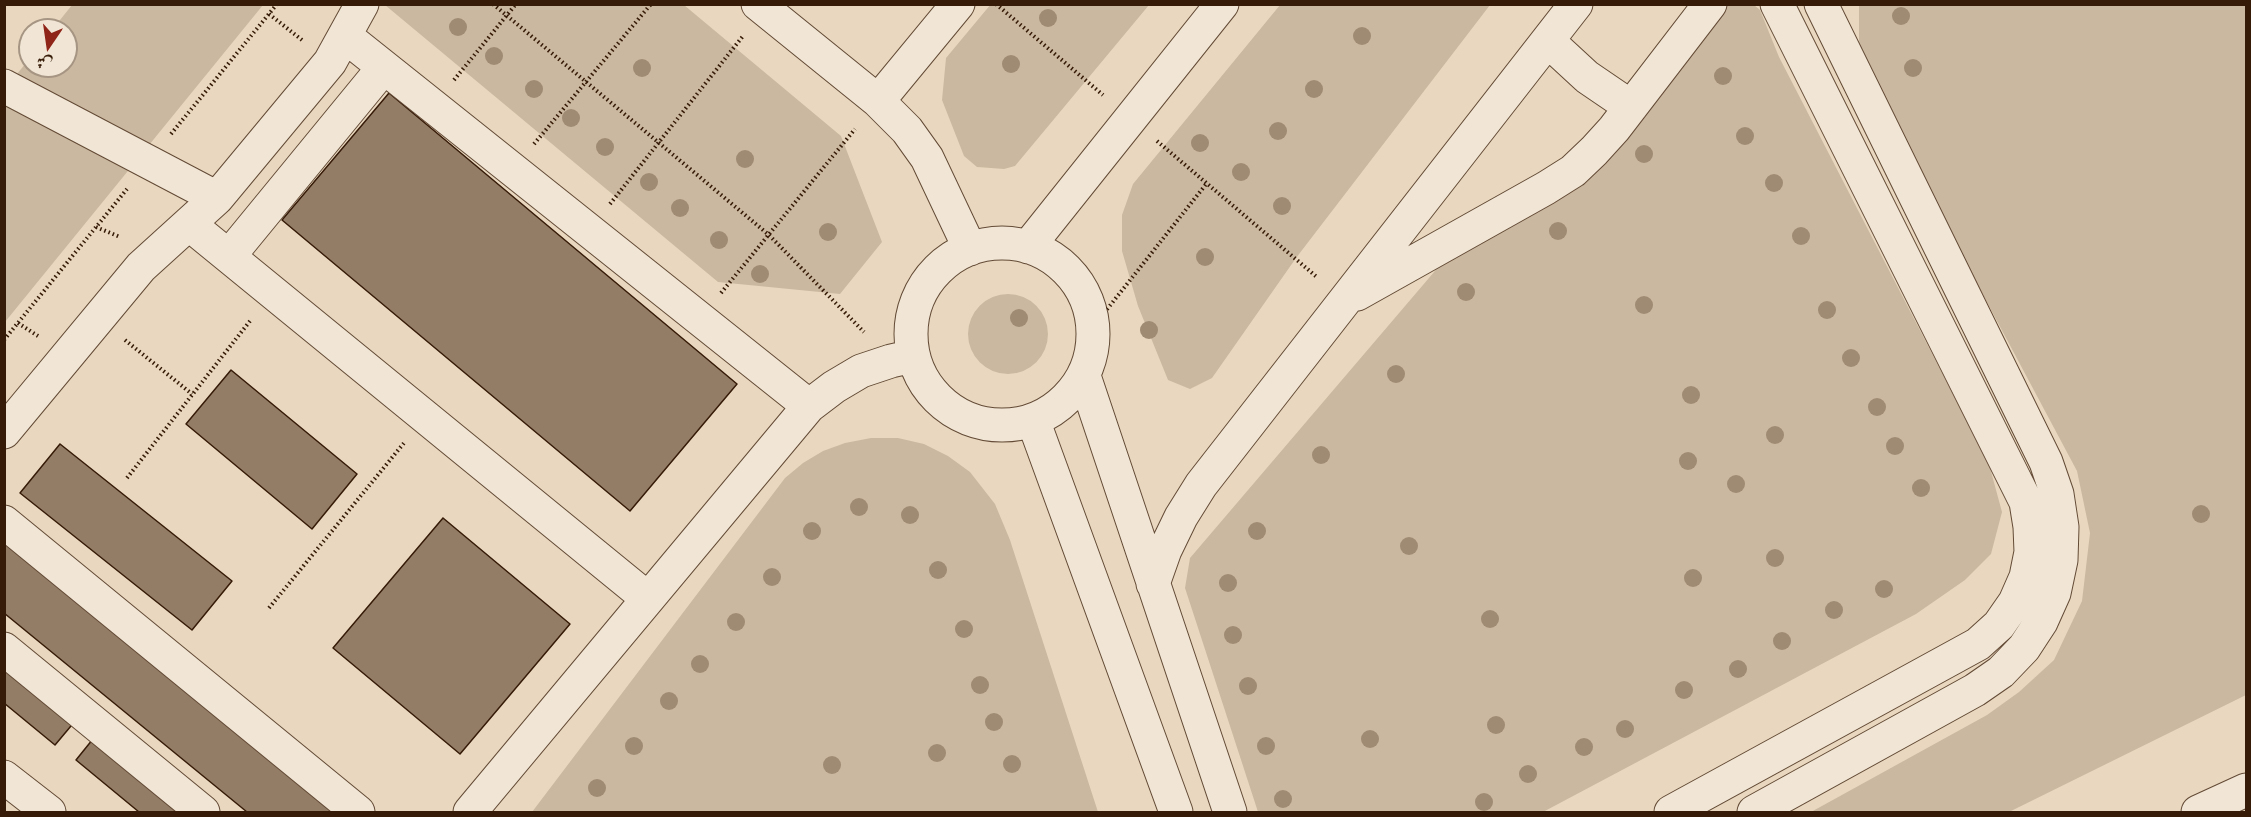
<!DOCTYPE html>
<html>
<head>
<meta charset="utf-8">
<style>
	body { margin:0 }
	#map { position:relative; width:2251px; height:817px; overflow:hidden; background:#e9d8bf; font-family:"Libre Caslon Text",Amiri,serif }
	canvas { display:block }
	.frame { position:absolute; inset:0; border:6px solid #361b08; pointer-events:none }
	.north { position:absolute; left:18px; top:18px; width:60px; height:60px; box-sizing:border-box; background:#f1e6d5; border:2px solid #a69583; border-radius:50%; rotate:193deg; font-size:16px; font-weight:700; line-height:24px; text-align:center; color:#361b08 }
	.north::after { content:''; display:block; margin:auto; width:21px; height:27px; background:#8f2418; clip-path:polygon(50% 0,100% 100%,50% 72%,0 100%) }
</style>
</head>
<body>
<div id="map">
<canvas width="2251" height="817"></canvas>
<div class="frame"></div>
<div class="north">ش</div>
</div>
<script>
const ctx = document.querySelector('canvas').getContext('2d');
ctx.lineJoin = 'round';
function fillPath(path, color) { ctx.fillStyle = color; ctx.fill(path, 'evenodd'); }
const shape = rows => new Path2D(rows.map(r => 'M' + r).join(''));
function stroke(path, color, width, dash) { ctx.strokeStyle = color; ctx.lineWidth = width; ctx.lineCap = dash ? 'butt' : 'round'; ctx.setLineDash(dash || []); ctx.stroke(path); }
fillPath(shape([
	[991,4,1149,5,1015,166,1004,169,977,167,964,156,942,100,946,58],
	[72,5,263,5,5,322,4,90,30,58,30,66,66,66,66,30,52,30],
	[385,5,684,5,841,136,882,242,840,294,718,282],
	[1280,5,1490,5,1296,258,1212,378,1190,389,1168,380,1138,306,1122,251,1122,215,1133,184],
	[1726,5,1754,5,1760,10,1779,57,1989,464,2002,512,1991,554,1965,580,1916,614,1543,812,1258,812,1185,588,1190,558,1446,258,1616,133,1709,21],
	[1859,5,2246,5,2246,695,2009,812,1811,812,1987,715,2019,692,2054,660,2082,601,2090,533,2077,471,1926,188,1859,47],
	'968 334a40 40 0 1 1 80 0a40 40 0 1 1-80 0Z',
	[871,438,898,438,924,444,948,456,970,472,995,504,1010,540,1098,812,532,812,785,478,803,463,823,451,845,443]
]), '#cbb8a0');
const building = shape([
	[389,93,737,384,630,511,282,220,389,93],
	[231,370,357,474,312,529,186,424,231,370],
	[60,444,232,581,192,630,20,493,60,444],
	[443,518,570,624,460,754,333,648,443,518],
	[4,536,340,812,247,812,4,613,4,536],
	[4,660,76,720,55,745,4,703,4,660],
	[97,734,186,812,139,812,76,760,97,734]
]);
fillPath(building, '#937d67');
stroke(building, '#361b08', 1.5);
const minor = shape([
	[758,4,878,101,907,130,927,158,970,249],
	[345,36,809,406],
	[1548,41,1587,77,1631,107],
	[4,86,217,198],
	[878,101,958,4],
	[189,224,647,598],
	'911 334a91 91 0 1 1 182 0a91 91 0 1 1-182 0Z',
	[1028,247,1222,4],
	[229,256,384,67],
	[1357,294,1546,188,1573,171,1594,151,1614,129,1710,4],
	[1084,376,1230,812],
	[1033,420,1176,812],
	[4,432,141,267,217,198,330,62,362,4],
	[4,522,358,812],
	[1153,584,1165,550,1181,517,1201,485,1576,4],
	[4,649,203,812],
	[4,777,49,812],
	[470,812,809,406,834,387,861,371,891,361,913,356],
	[1671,812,1978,644,1999,625,2015,602,2026,577,2031,552,2030,527,2026,502,1777,4],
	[1754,812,1975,690,2001,672,2024,648,2041,622,2054,593,2061,560,2062,527,2057,494,2046,462,1821,4],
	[2198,812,2246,790]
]);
stroke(minor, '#634a36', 35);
stroke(shape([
	[493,4,769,235,864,332],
	[996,4,1103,95],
	[269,14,302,40],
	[454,80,516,4],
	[171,134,277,4],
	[1157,141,1318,278],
	[534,144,651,4],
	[610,204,743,36],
	[96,227,120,237],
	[721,293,855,129],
	[18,323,38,336],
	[1093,327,1207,183],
	[4,340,127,189],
	[125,340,192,394],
	[127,478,250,321],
	[269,608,404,443]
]), '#361b08', 4, [1.5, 3]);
stroke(minor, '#f1e6d5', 33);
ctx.fillStyle = '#9f8a74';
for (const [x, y] of [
	[1901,16],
	[1048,18],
	[458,27],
	[1362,36],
	[494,56],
	[1011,64],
	[642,68],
	[1913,68],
	[1723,76],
	[534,89],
	[1314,89],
	[571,118],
	[1278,131],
	[1745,136],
	[1200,143],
	[605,147],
	[1644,154],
	[745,159],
	[1241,172],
	[649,182],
	[1774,183],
	[1282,206],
	[680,208],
	[1558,231],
	[828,232],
	[1801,236],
	[719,240],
	[1205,257],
	[760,274],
	[1466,292],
	[1644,305],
	[1827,310],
	[1019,318],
	[1149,330],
	[1851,358],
	[1396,374],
	[1691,395],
	[1877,407],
	[1775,435],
	[1895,446],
	[1321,455],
	[1688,461],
	[1736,484],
	[1921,488],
	[859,507],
	[2201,514],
	[910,515],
	[812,531],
	[1257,531],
	[1409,546],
	[1775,558],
	[938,570],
	[772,577],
	[1693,578],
	[1228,583],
	[1884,589],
	[1834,610],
	[1490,619],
	[736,622],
	[964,629],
	[1233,635],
	[1782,641],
	[700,664],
	[1738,669],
	[980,685],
	[1248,686],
	[1684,690],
	[669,701],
	[994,722],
	[1496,725],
	[1625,729],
	[1370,739],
	[634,746],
	[1266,746],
	[1584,747],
	[937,753],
	[1012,764],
	[832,765],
	[1528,774],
	[597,788],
	[1283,799],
	[1484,802]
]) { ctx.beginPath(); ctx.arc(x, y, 9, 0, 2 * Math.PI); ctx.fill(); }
</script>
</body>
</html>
